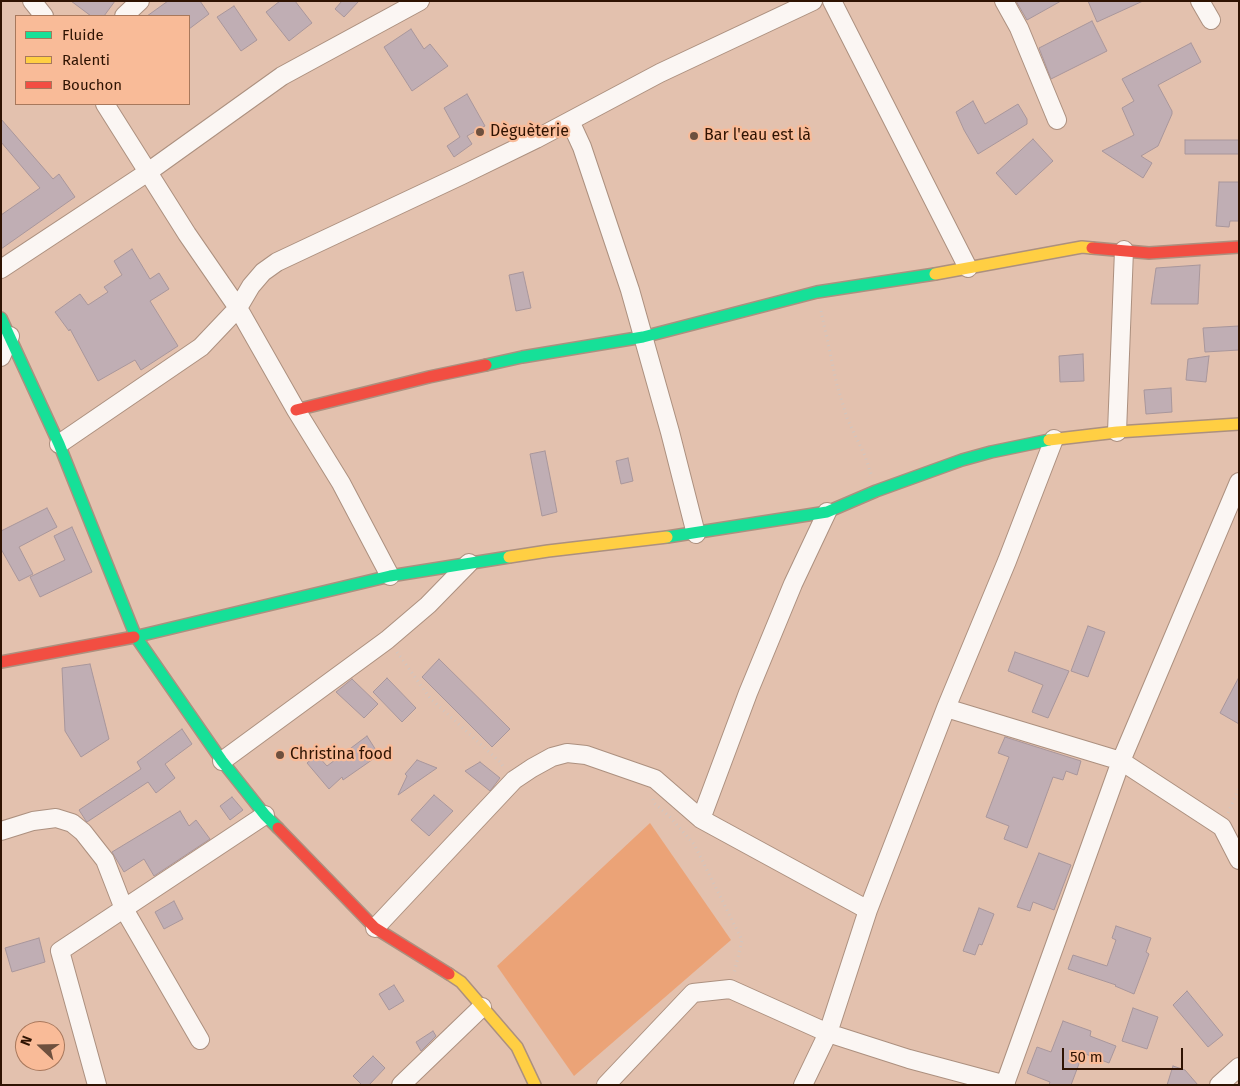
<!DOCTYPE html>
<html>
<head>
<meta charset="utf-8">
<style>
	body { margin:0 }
	#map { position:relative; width:1240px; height:1086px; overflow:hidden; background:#e3c1ae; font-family:"Fira Sans",sans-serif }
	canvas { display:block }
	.frame { position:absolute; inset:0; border:2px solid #2f1302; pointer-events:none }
	.legend { position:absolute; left:15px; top:15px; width:175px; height:90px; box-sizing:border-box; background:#f9bb98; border:1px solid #a8785c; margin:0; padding:6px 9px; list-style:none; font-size:15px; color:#2f1302 }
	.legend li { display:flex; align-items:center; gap:10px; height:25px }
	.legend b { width:25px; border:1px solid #a8785c }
	.north { position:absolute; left:15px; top:1021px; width:50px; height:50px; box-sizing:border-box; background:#f9bb98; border:1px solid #a8785c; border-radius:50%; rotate:291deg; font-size:14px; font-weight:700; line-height:20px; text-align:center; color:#2f1302 }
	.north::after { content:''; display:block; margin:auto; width:18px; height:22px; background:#6e503e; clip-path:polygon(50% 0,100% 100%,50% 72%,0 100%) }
	.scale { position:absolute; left:1062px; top:1048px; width:121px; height:22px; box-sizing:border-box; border:2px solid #2f1302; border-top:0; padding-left:6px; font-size:15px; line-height:18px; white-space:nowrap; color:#2f1302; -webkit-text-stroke:4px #f9bb98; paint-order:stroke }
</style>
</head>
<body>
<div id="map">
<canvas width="1240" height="1086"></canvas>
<div class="frame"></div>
<ul class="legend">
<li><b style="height:6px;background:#16e098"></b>Fluide</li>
<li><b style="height:6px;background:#ffcf43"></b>Ralenti</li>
<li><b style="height:6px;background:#f24e42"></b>Bouchon</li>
</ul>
<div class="north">N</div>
<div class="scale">50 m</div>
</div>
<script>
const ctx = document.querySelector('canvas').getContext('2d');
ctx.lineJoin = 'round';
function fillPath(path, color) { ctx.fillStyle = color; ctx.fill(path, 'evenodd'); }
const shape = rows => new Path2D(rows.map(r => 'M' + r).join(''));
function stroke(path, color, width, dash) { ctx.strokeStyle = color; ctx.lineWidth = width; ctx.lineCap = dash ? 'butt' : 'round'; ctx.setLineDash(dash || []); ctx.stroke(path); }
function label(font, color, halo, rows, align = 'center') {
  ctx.font = font + ' "Fira Sans",sans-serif'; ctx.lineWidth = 4.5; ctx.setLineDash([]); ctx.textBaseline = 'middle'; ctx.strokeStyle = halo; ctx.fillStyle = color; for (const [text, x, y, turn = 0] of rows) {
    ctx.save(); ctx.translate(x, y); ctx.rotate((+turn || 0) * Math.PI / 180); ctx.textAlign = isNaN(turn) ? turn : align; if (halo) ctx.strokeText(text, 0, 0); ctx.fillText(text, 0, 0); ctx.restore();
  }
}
fillPath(shape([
	[650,823,731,940,574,1076,497,966]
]), '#eba377');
const building = shape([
	[71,1,115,1,104,16,91,16,71,1],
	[168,1,200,1,209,14,189,29,189,16,147,16,168,1],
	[280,1,295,1,312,23,289,41,266,12,280,1],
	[342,1,359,1,344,17,335,9,342,1],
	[1016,1,1061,1,1027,20,1016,1],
	[1088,1,1143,1,1097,22,1088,1],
	[234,6,257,40,241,51,217,17,234,6],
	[1092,21,1107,51,1051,79,1039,48,1092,21],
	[411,29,424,49,430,44,448,66,412,91,384,47,411,29],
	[1191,43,1201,62,1158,85,1172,111,1172,114,1158,146,1141,156,1152,163,1143,178,1102,151,1134,135,1122,108,1134,101,1122,79,1191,43],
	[467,94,485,126,467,136,472,144,454,157,447,146,460,137,444,108,467,94],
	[973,101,985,124,1018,104,1027,119,1027,124,978,154,964,130,956,112,973,101],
	[1,119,53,179,59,174,75,197,1,249,1,215,40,188,1,142,1,119],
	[1033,139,1053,161,1016,195,996,173,1033,139],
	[1185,140,1239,140,1239,154,1185,154,1185,140],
	[1219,182,1239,182,1239,221,1230,221,1229,227,1216,226,1219,182],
	[132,249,150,279,159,273,169,289,150,301,178,346,141,370,135,360,98,381,70,329,69,331,55,312,80,294,88,305,108,292,104,287,122,275,114,261,132,249],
	[1200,265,1198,304,1151,304,1156,268,1200,265],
	[523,272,531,308,516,311,509,275,523,272],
	[1239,326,1239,350,1205,352,1203,328,1239,326],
	[1083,354,1084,381,1060,382,1059,356,1083,354],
	[1209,356,1206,382,1186,380,1188,359,1209,356],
	[1171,388,1172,412,1146,414,1144,390,1171,388],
	[545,451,557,512,542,516,530,454,545,451],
	[628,458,633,481,621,484,616,461,628,458],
	[47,508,57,527,19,547,33,574,19,581,1,549,1,531,47,508],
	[72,527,92,572,40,597,30,577,65,560,54,536,72,527],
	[1088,626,1105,632,1088,677,1071,671,1088,626],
	[1015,652,1069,671,1048,718,1032,712,1043,685,1008,671,1015,652],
	[439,659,510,729,492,747,422,677,439,659],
	[90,664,109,739,81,757,65,731,62,668,90,664],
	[1239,677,1239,724,1220,713,1239,677],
	[387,678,416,708,402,722,373,692,387,678],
	[352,679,378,704,364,718,336,692,352,679],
	[182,729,192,744,165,764,175,778,156,793,148,782,87,822,86,821,79,810,141,769,137,762,182,729],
	[367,736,379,755,343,780,342,777,329,789,307,763,317,755,327,766,367,736],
	[1005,737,1081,761,1077,775,1066,771,1063,780,1053,777,1027,848,1004,839,1009,826,986,817,1009,757,998,753,1005,737],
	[417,760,437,768,398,795,407,776,405,774,417,760],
	[480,762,500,778,490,791,465,771,480,762],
	[434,795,453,811,429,836,411,820,434,795],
	[232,797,243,810,230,820,220,806,232,797],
	[180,811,189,826,196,820,210,839,154,876,144,859,124,872,112,852,180,811],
	[1039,853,1071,865,1054,910,1033,902,1030,911,1017,907,1039,853],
	[174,901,183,919,164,929,155,912,174,901],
	[979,908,994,914,982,945,979,944,975,955,963,951,979,908],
	[1116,926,1151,938,1146,952,1149,954,1134,994,1115,986,1116,985,1068,969,1073,955,1107,966,1116,940,1112,938,1116,926],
	[39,938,45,962,12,972,5,948,39,938],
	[394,985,404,1001,389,1010,379,994,394,985],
	[1187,991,1223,1035,1208,1047,1173,1005,1187,991],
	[1133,1008,1158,1017,1147,1049,1122,1041,1133,1008],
	[1063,1021,1091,1031,1090,1036,1116,1046,1109,1063,1083,1053,1071,1085,1049,1085,1050,1082,1027,1073,1037,1047,1051,1052,1063,1021],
	[433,1031,436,1036,421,1051,416,1042,433,1031],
	[373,1056,385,1068,369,1085,362,1085,353,1076,373,1056],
	[1173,1066,1185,1070,1198,1085,1167,1085,1173,1066]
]);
fillPath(building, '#c0aeb4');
stroke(building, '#a8969b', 1);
const street = shape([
	[32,1,44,16],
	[832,1,968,268],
	[1004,1,1019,28,1057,120],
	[1200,1,1211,20],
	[124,16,140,1],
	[105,104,187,234,238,308,296,410,341,483,390,576],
	[570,121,582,147,630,290,670,432,696,534],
	[1,269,148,172,282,76,420,1],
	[1,357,10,336],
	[1117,432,1124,250],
	[59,444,201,347,238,308,251,286,263,272,277,262,462,175,536,139,660,73,813,1],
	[946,708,1121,761,1222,827,1239,860],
	[222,761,387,640,428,605,469,563],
	[701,819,748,693,793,584,827,512],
	[1,831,33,821,56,818,72,823,83,832,105,860,124,909,200,1040],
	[375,928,514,780,532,768,552,757,567,753,586,755,655,779,701,819,868,910],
	[1005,1084,1121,761,1239,482],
	[97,1085,60,951,265,815],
	[401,1085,482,1007],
	[606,1085,693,993,730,989,828,1033,909,1059,1006,1085],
	[803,1085,828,1033,868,910,946,708,1007,561,1054,439],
	[1219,1085,1239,1067]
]);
const fast = shape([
	[1,318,59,444,136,637,222,761,265,815,278,828],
	[486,365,522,357,643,337,817,292,935,274],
	[667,537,827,512,876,491,962,460,991,452,1049,440],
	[134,637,390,576,509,557]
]);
const slow = shape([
	[935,274,1082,247,1092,248],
	[1049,440,1117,432,1239,424],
	[509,557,548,551,667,537],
	[449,974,461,982,517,1047,535,1085]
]);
const jam = shape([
	[1092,248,1149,253,1239,247],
	[296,410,429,377,486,365],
	[1,662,134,637],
	[278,828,375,928,449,974]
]);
stroke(street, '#ac907f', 20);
stroke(fast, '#ac907f', 14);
stroke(slow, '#ac907f', 14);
stroke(jam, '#ac907f', 14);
stroke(shape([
	[821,311,837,385,847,418,865,456,871,474],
	[397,652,430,698,500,762,504,768],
	[653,799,654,803,669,816,694,844,742,940,734,974],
	[1228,813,1239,788]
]), '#d1c6c0', 3, [1, 4]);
stroke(street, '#fbf6f3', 18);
stroke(fast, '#16e098', 11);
stroke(slow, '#ffcf43', 11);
stroke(jam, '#f24e42', 11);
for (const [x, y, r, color] of [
	[480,132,5,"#6e503e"],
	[694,136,5,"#6e503e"],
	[280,755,5,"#6e503e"]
]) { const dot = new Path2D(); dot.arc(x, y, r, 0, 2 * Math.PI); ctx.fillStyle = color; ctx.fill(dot); stroke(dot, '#f9bb98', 2); }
label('16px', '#2f1302', '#f9bb98', [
	["Dèguèterie",490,132],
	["Bar l'eau est là",704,136],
	["Christina food",290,755]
], 'left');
</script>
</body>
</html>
